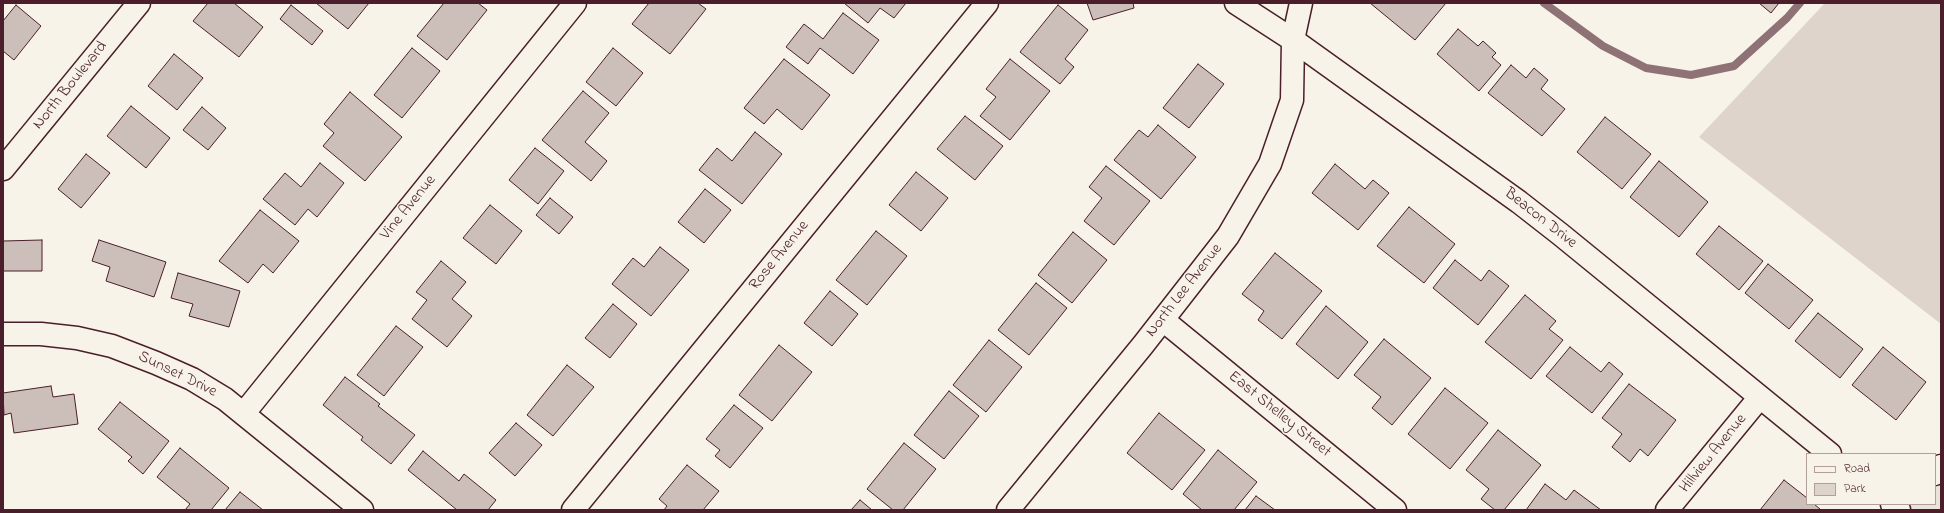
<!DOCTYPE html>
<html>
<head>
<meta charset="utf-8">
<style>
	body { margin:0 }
	#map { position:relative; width:1944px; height:513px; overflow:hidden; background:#f7f3e8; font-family:"Indie Flower",sans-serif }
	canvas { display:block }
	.frame { position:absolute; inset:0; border:4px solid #4a1f2b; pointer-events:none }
	.legend { position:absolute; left:1806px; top:453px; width:130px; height:52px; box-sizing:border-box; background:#f7f3e8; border:1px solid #b29e9c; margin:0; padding:5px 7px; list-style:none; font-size:12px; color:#4a1f2b }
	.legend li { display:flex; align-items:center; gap:8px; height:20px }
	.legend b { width:20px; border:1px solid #b29e9c }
</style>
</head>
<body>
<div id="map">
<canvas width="1944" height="513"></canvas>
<div class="frame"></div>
<ul class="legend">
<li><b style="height:5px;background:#f7f3e8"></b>Road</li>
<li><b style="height:11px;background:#ded4cc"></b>Park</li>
</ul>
</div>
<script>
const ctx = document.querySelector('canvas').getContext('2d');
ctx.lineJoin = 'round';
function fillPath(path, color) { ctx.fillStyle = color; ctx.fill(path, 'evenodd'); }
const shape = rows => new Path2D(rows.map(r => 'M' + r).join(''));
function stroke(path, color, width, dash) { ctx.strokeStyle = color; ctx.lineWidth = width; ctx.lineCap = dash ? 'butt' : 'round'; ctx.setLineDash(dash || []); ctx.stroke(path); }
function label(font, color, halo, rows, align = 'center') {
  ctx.font = font + ' "Indie Flower",sans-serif'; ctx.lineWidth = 3; ctx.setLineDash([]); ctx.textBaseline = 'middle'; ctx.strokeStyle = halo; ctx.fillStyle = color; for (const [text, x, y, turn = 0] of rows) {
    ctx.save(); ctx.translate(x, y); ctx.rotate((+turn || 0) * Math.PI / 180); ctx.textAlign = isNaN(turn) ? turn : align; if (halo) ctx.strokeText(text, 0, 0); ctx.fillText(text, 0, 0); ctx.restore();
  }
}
fillPath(shape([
	[1941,466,1941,510,1907,510,1911,504,1935,504,1935,474]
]), '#eae3da');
fillPath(shape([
	[1825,3,1941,3,1941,324,1699,137]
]), '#ded4cc');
stroke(shape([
	[1544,3,1603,46,1646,68,1691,75,1734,66,1787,18,1800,3]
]), '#8e7275', 8);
const building = shape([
	[208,3,234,3,263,27,239,57,193,21,208,3],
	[316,3,369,3,348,29,316,3],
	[444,3,478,3,487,10,447,60,417,36,444,3],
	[649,3,698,3,706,9,670,54,632,24,649,3],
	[844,3,906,3,894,18,880,8,868,23,844,3],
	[1087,3,1133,3,1134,8,1093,20,1087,3],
	[1370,3,1446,3,1415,40,1370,3],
	[1759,3,1779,3,1771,13,1759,3],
	[16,5,41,26,14,60,3,51,3,21,16,5],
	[291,5,323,31,312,45,280,19,291,5],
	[1058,5,1088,30,1065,59,1074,67,1060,84,1020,52,1058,5],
	[843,13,879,40,853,74,820,48,808,64,786,47,804,24,823,39,843,13],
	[1458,29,1478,46,1483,41,1496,53,1492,57,1501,65,1479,91,1437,54,1458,29],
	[412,48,440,71,402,118,374,95,412,48],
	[613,48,643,73,616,106,586,82,613,48],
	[174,54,203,78,177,110,148,86,174,54],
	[784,59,830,95,802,130,777,109,764,124,744,108,784,59],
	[1010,59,1050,91,1010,140,980,116,996,97,986,89,1010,59],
	[1198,64,1224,84,1189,128,1163,108,1198,64],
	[1511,65,1526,78,1534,68,1548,80,1541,89,1565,109,1542,136,1488,93,1511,65],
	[583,91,609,113,585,142,607,161,591,181,542,140,583,91],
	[350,92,402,137,365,181,323,146,334,133,324,124,350,92],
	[131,106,170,138,146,168,107,136,131,106],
	[202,107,226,128,208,150,183,130,202,107],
	[965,116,1003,146,975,180,937,149,965,116],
	[1605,117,1651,154,1622,189,1577,152,1605,117],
	[1158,125,1196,157,1161,199,1114,160,1139,130,1148,137,1158,125],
	[755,132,782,154,742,204,699,170,717,148,732,161,755,132],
	[535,148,564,171,538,204,509,180,535,148],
	[86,154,110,173,81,208,58,189,86,154],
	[1659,161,1708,202,1679,237,1630,197,1659,161],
	[320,163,344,183,317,217,308,209,295,225,263,199,285,173,301,187,320,163],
	[1335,164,1365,189,1373,180,1389,193,1358,230,1312,193,1335,164],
	[1106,166,1150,201,1114,245,1084,221,1102,198,1089,187,1106,166],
	[916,172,948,198,921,231,889,205,916,172],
	[705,189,731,210,704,243,678,222,705,189],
	[550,198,573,217,559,234,536,215,550,198],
	[490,205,522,231,496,264,463,238,490,205],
	[1409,207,1455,244,1424,283,1377,246,1409,207],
	[260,210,299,241,273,273,263,264,248,283,219,261,260,210],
	[1719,226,1763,261,1739,290,1696,254,1719,226],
	[876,231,907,256,867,305,836,280,876,231],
	[1073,232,1107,260,1072,303,1038,275,1073,232],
	[42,240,42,271,3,271,3,241,42,240],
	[99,240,166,262,154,297,106,281,110,267,92,261,99,240],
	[660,247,689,270,651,316,612,284,633,258,644,267,660,247],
	[1275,253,1322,291,1282,339,1258,320,1264,311,1242,294,1275,253],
	[1455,260,1481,281,1489,270,1509,286,1478,325,1433,288,1455,260],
	[441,261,466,282,452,299,472,316,447,347,412,319,427,300,416,292,441,261],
	[1768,264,1813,300,1789,329,1745,293,1768,264],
	[178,273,240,291,229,327,189,316,193,304,171,298,178,273],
	[1036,283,1067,308,1029,355,998,330,1036,283],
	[830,291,858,314,832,346,804,323,830,291],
	[1525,295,1556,321,1549,329,1563,340,1531,379,1485,342,1525,295],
	[613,304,637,324,610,358,585,338,613,304],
	[1326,306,1368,342,1338,379,1296,344,1326,306],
	[1818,313,1863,349,1840,378,1795,341,1818,313],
	[396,326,423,347,384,396,357,375,396,326],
	[1384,339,1431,378,1392,425,1372,408,1381,397,1354,375,1384,339],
	[989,340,1022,367,986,412,953,385,989,340],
	[779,345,812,372,772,421,739,395,779,345],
	[1570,347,1601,372,1609,362,1623,374,1592,413,1546,376,1570,347],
	[1883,347,1926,382,1896,420,1852,385,1883,347],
	[567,365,594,387,553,436,527,415,567,365],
	[345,377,380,404,378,406,415,435,391,464,361,440,363,437,323,405,345,377],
	[1629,384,1676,420,1648,456,1640,449,1630,462,1612,447,1622,434,1602,418,1629,384],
	[51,386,53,397,74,394,78,424,14,433,11,413,4,415,3,393,51,386],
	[1445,388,1488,423,1450,469,1408,434,1445,388],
	[949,391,979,416,944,459,914,435,949,391],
	[120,402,169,441,143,474,128,461,132,457,98,429,120,402],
	[734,405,763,428,730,468,715,456,720,450,706,439,734,405],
	[1159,413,1205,450,1172,490,1127,453,1159,413],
	[516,423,542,445,515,476,489,453,516,423],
	[1498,430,1541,465,1504,510,1495,510,1481,499,1489,489,1466,470,1498,430],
	[904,443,936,469,903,510,893,510,867,489,904,443],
	[180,448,229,488,211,510,185,510,190,504,157,477,180,448],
	[1218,450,1257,482,1234,510,1202,510,1183,494,1218,450],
	[423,451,459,481,464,474,496,500,488,510,457,510,408,470,423,451],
	[687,465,719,491,703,510,664,510,667,506,659,499,687,465],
	[1784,480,1807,498,1807,504,1814,504,1820,509,1819,510,1760,510,1784,480],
	[1545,484,1566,500,1574,490,1601,510,1526,510,1545,484],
	[240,492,263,510,225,510,240,492],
	[1256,496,1275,510,1245,510,1256,496],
	[860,500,872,510,851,510,860,500]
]);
fillPath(building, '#ccbfb9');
stroke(building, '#4a1f2b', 1);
const minor = shape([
	[1236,3,1293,40,1519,202,1560,234,1830,454],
	[3,169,139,3],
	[1163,320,1395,510],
	[3,334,41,334,77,338,112,346,156,363,192,379,225,399,362,510],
	[244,413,575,3],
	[1935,474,1941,466],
	[1892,504,1899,510],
	[573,510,987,3],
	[1008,510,1143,345,1228,236,1270,164,1292,100,1293,40,1301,3],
	[1667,510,1760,397]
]);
stroke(minor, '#4a1f2b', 25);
stroke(minor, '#f7f3e8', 22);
label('16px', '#4a1f2b', '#f7f3e8', [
	["North Boulevard",71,86,-51],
	["Vine Avenue",409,208,-51],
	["Beacon Drive",1540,219,38],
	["Rose Avenue",780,256,-51],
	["North Lee Avenue",1185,291,-52],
	["Sunset Drive",177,375,26],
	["East Shelley Street",1279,415,39],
	["Hillview Avenue",1714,454,-51]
]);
</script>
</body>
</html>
